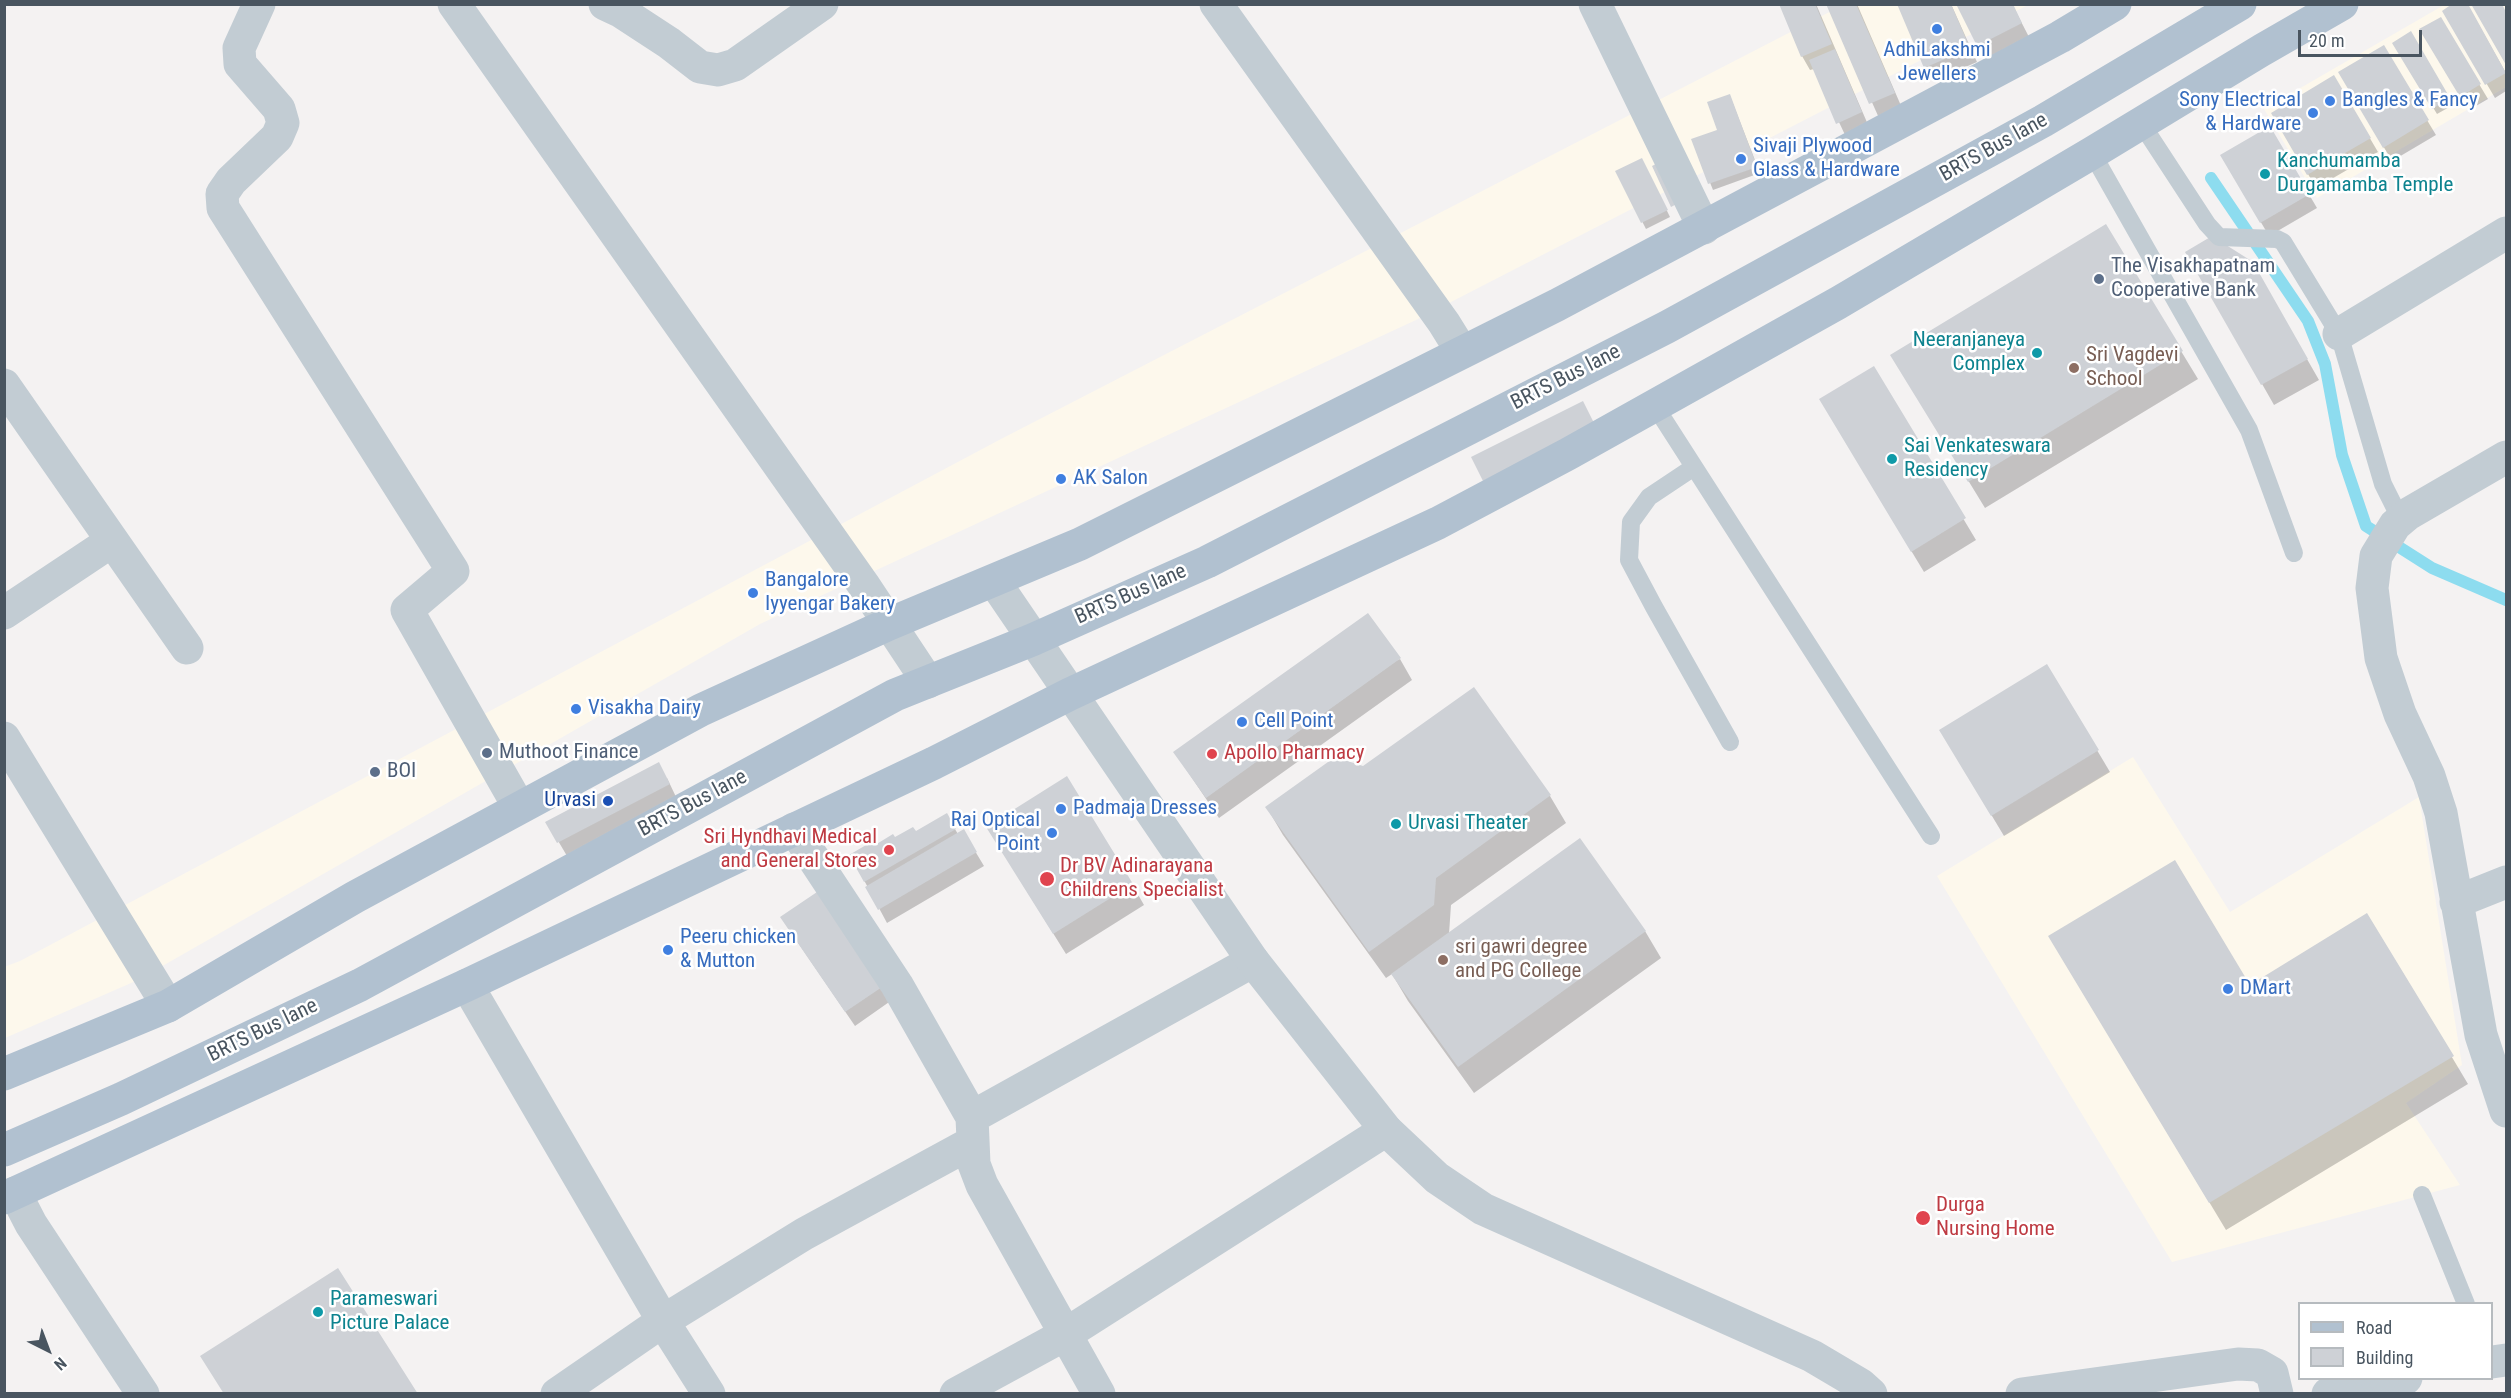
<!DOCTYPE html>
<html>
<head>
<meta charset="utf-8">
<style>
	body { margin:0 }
	#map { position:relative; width:2511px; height:1398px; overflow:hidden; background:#f4f2f2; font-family:"Roboto Condensed",sans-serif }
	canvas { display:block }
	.frame { position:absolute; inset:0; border:6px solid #495560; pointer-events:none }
	.legend { position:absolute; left:2298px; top:1302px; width:195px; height:78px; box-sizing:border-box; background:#fff; border:2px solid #b6bbbf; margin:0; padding:8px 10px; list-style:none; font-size:18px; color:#495560 }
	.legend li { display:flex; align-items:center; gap:12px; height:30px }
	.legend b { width:30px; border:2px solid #b6bbbf }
	.north { position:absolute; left:18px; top:1320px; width:60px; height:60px; -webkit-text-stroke:4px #fff; paint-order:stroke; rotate:138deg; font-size:16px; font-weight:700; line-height:24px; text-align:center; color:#495560 }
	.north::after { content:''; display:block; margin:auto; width:21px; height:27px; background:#495560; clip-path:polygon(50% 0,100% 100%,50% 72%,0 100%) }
	.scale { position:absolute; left:2298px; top:30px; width:124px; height:27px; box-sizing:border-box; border:3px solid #495560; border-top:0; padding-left:8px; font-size:18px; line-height:21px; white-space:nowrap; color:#495560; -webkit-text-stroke:4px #fff; paint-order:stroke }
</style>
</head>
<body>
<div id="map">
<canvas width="2511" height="1398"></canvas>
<div class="frame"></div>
<ul class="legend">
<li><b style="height:8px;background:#b1c1d0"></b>Road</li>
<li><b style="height:16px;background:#ced1d6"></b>Building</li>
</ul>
<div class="north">N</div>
<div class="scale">20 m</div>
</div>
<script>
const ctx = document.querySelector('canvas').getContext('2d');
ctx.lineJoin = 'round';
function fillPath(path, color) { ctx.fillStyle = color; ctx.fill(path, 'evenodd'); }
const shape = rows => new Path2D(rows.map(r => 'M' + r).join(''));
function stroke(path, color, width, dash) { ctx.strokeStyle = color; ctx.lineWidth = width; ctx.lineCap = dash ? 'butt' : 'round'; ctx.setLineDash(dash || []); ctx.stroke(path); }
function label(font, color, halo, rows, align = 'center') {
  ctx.font = font + ' "Roboto Condensed",sans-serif'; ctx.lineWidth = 5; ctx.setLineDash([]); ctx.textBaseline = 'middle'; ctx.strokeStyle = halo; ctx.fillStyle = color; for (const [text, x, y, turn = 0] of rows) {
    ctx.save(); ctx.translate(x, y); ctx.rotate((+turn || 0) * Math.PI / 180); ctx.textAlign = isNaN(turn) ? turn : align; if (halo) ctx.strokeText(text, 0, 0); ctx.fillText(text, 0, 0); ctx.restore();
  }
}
fillPath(shape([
	[1843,5,2028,5,1416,320,760,624,138,980,5,1038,4,967,20,961,1001,439],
	[2444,5,2506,5,2506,87,2317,198,2264,109],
	[2133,757,2230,912,2419,797,2462,1065,2406,1103,2460,1185,2172,1262,1937,876]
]), '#fdf8ec');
fillPath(shape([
	[1780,4,1816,4,1869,127,1846,137,1814,69,1810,70,1802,56],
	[1828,4,1857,4,1902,108,1879,118],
	[1899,4,1951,4,1977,62,1933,81],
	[1957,4,2012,4,2029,37,1986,59],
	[2467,4,2506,73,2506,91,2495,98,2444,11],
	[2473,4,2500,4,2506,15,2506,63],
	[2440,19,2488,99,2469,110,2422,30],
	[2410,34,2453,105,2437,114,2394,43],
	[2383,47,2436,135,2392,161,2340,73],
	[2334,77,2378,152,2316,188,2273,113],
	[1730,96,1760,173,1713,190,1693,140,1719,131],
	[2270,128,2317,208,2269,236,2222,156],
	[1645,166,1670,217,1646,229,1617,172],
	[2105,226,2198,379,1985,508,1908,382],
	[2187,252,2252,263,2319,380,2274,405],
	[1873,368,1976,540,1924,572,1833,421],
	[1400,659,1412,680,1219,818,1175,753],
	[2047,666,2110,772,2004,836,1953,751],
	[1473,689,1550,796,1566,823,1451,905,1449,934,1645,931,1661,958,1474,1093,1408,1001,1392,974,1386,978,1283,835,1267,808,1364,767],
	[667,778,677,799,567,856,547,822],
	[946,815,958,834,963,831,984,866,887,923,851,856,915,833],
	[1000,848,1132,884,1144,905,1066,954],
	[819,892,892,1000,855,1026,790,931],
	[2367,915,2468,1084,2226,1230,2066,964,2249,987]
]), '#0003');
stroke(shape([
	[2211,178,2308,321,2325,364,2342,455,2366,526,2432,568,2506,600]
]), '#8ddcef', 12);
fillPath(shape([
	[1779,4,1815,4,1832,44,1801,57],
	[1826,4,1856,4,1895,93,1869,104],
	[1897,4,1951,4,1970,48,1924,68],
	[1956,4,2013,4,2022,23,1977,46],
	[2452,4,2468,4,2506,73,2485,85,2442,11],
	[2471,4,2502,4,2506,12,2506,65],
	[2441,17,2481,84,2460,97,2419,29],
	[2411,31,2450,98,2432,109,2392,43],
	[2384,45,2429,120,2383,148,2338,72],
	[1835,49,1862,112,1836,124,1809,60],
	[2334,75,2371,138,2307,175,2271,113],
	[1730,94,1757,167,1708,184,1691,139,1717,130,1707,102],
	[2270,126,2310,194,2260,223,2220,155],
	[1642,158,1668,210,1641,223,1615,171],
	[1666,159,1686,199,1671,207,1652,166],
	[2106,224,2183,351,1968,482,1890,355],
	[2212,236,2253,262,2308,359,2261,385,2185,252],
	[1874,366,1966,518,1911,552,1819,399],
	[1583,401,1595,425,1483,481,1471,457],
	[1368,613,1401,658,1206,798,1173,752],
	[2047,664,2099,750,1991,816,1939,730],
	[1474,687,1551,795,1436,878,1434,905,1369,952,1265,807,1335,757,1363,766],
	[659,762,670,784,557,843,545,822],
	[1067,776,1133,884,1053,934,986,827],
	[947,813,956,829,864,882,849,855,873,841,875,845,893,834,895,837,913,827,916,831],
	[964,829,977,852,878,910,865,887],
	[1580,838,1646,931,1458,1067,1391,974],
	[2175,860,2250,985,2367,913,2454,1056,2209,1203,2048,936],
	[820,890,885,985,845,1012,780,917],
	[338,1268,418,1394,224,1394,200,1356]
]), '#ced1d6');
stroke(shape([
	[2141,123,2207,224,2219,237,2277,239,2283,242,2339,334,2383,484,2401,520],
	[2092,153,2249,430,2294,553],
	[1655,406,1931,836],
	[1694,467,1649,497,1631,522,1629,560,1654,607,1730,742],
	[2422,1195,2466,1304]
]), '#c2ccd3', 18);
stroke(shape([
	[259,4,239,48,240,64,279,109,283,123,277,137,231,181,222,194,223,208,453,571,407,610,519,807],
	[454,4,865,587,928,682],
	[605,4,620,11,669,43,700,67,718,70,735,65,822,4],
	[1216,4,1444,323,1462,352],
	[1595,4,1704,228],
	[2339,334,2506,233],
	[4,385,187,648],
	[2506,457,2408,514,2395,525,2376,556,2372,588,2381,658,2400,714,2429,776,2441,813,2481,1035,2506,1111],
	[4,613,112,541],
	[4,738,168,1006],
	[794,829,897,985,972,1117,974,1164,982,1185,1099,1394],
	[2456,902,2506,882],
	[467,985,669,1331,709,1394],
	[972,1117,1253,961],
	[15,1193,31,1224,143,1394],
	[557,1394,663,1321,804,1234,973,1142],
	[956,1394,1066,1334,1386,1130]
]), '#c2ccd3', 33);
stroke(shape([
	[994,581,1253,961,1386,1130,1437,1178,1483,1209,1812,1356,1861,1385,1871,1394],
	[2492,1362,2506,1360],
	[2022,1394,2238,1364,2258,1365,2272,1373,2277,1394],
	[2328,1394,2406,1378]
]), '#c2ccd3', 33);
stroke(shape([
	[4,1074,168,1006,355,897,701,710,889,624,1080,544,1557,305,2060,37,2115,4],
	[4,1150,121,1099,360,985,895,695,1032,640,1207,562,1667,327,2043,121,2240,4],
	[4,1198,467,985,934,763,1070,694,1438,523,1568,454,1838,303,2092,153,2262,50,2342,4]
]), '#b1c1d0', 33);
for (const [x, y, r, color] of [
	[1937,29,6,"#3f7fe0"],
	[2330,101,6,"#3f7fe0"],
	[2313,113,6,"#3f7fe0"],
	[1741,159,6,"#3f7fe0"],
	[2265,174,6,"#0f9aa8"],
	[2099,279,6,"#5c6f8a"],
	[2037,353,6,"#0f9aa8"],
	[2074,368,6,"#8d6e63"],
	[1892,459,6,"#0f9aa8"],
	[1061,479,6,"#3f7fe0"],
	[753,593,6,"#3f7fe0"],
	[576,709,6,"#3f7fe0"],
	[1242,722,6,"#3f7fe0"],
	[487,753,6,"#5c6f8a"],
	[1212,754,6,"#e0444e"],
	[375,772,6,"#5c6f8a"],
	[608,801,6,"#1a4fb4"],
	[1061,809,6,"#3f7fe0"],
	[1396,824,6,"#0f9aa8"],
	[1052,833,6,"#3f7fe0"],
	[889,850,6,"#e0444e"],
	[1047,879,8,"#e0444e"],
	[668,950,6,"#3f7fe0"],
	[1443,960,6,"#8d6e63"],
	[2228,989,6,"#3f7fe0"],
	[1923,1218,8,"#e0444e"],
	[318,1312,6,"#0f9aa8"]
]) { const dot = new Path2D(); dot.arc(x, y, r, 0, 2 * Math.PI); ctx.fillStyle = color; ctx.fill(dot); stroke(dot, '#fff', 2); }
label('21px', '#366cbe', '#fff', [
	["AdhiLakshmi",1937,51,"center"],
	["Jewellers",1937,75,"center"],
	["Sony Electrical",2301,101,"right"],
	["& Hardware",2301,125,"right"],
	["Bangles & Fancy",2342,101],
	["Sivaji Plywood",1753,147],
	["Glass & Hardware",1753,171],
	["AK Salon",1073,479],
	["Bangalore",765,581],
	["Iyyengar Bakery",765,605],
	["Visakha Dairy",588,709],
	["Cell Point",1254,722],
	["Padmaja Dresses",1073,809],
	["Raj Optical",1040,821,"right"],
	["Point",1040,845,"right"],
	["Peeru chicken",680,938],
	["& Mutton",680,962],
	["DMart",2240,989]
], 'left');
label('21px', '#495560', '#fff', [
	["BRTS Bus lane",1994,148,-29],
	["BRTS Bus lane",1566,378,-27],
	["BRTS Bus lane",1131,595,-24],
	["BRTS Bus lane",693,804,-28],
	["BRTS Bus lane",263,1031,-26]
]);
label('21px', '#0d838f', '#fff', [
	["Kanchumamba",2277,162],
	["Durgamamba Temple",2277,186],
	["Neeranjaneya",2025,341,"right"],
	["Complex",2025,365,"right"],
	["Sai Venkateswara",1904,447],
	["Residency",1904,471],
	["Urvasi Theater",1408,824],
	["Parameswari",330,1300],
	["Picture Palace",330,1324]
], 'left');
label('21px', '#4e5e75', '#fff', [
	["The Visakhapatnam",2111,267],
	["Cooperative Bank",2111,291],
	["Muthoot Finance",499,753],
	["BOI",387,772]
], 'left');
label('21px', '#785e54', '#fff', [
	["Sri Vagdevi",2086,356],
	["School",2086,380],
	["sri gawri degree",1455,948],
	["and PG College",1455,972]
], 'left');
label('21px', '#be3a42', '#fff', [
	["Apollo Pharmacy",1224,754],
	["Sri Hyndhavi Medical",877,838,"right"],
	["and General Stores",877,862,"right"],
	["Dr BV Adinarayana",1060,867],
	["Childrens Specialist",1060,891],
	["Durga",1936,1206],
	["Nursing Home",1936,1230]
], 'left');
label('21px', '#164399', '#fff', [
	["Urvasi",596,801]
], 'right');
</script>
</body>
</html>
